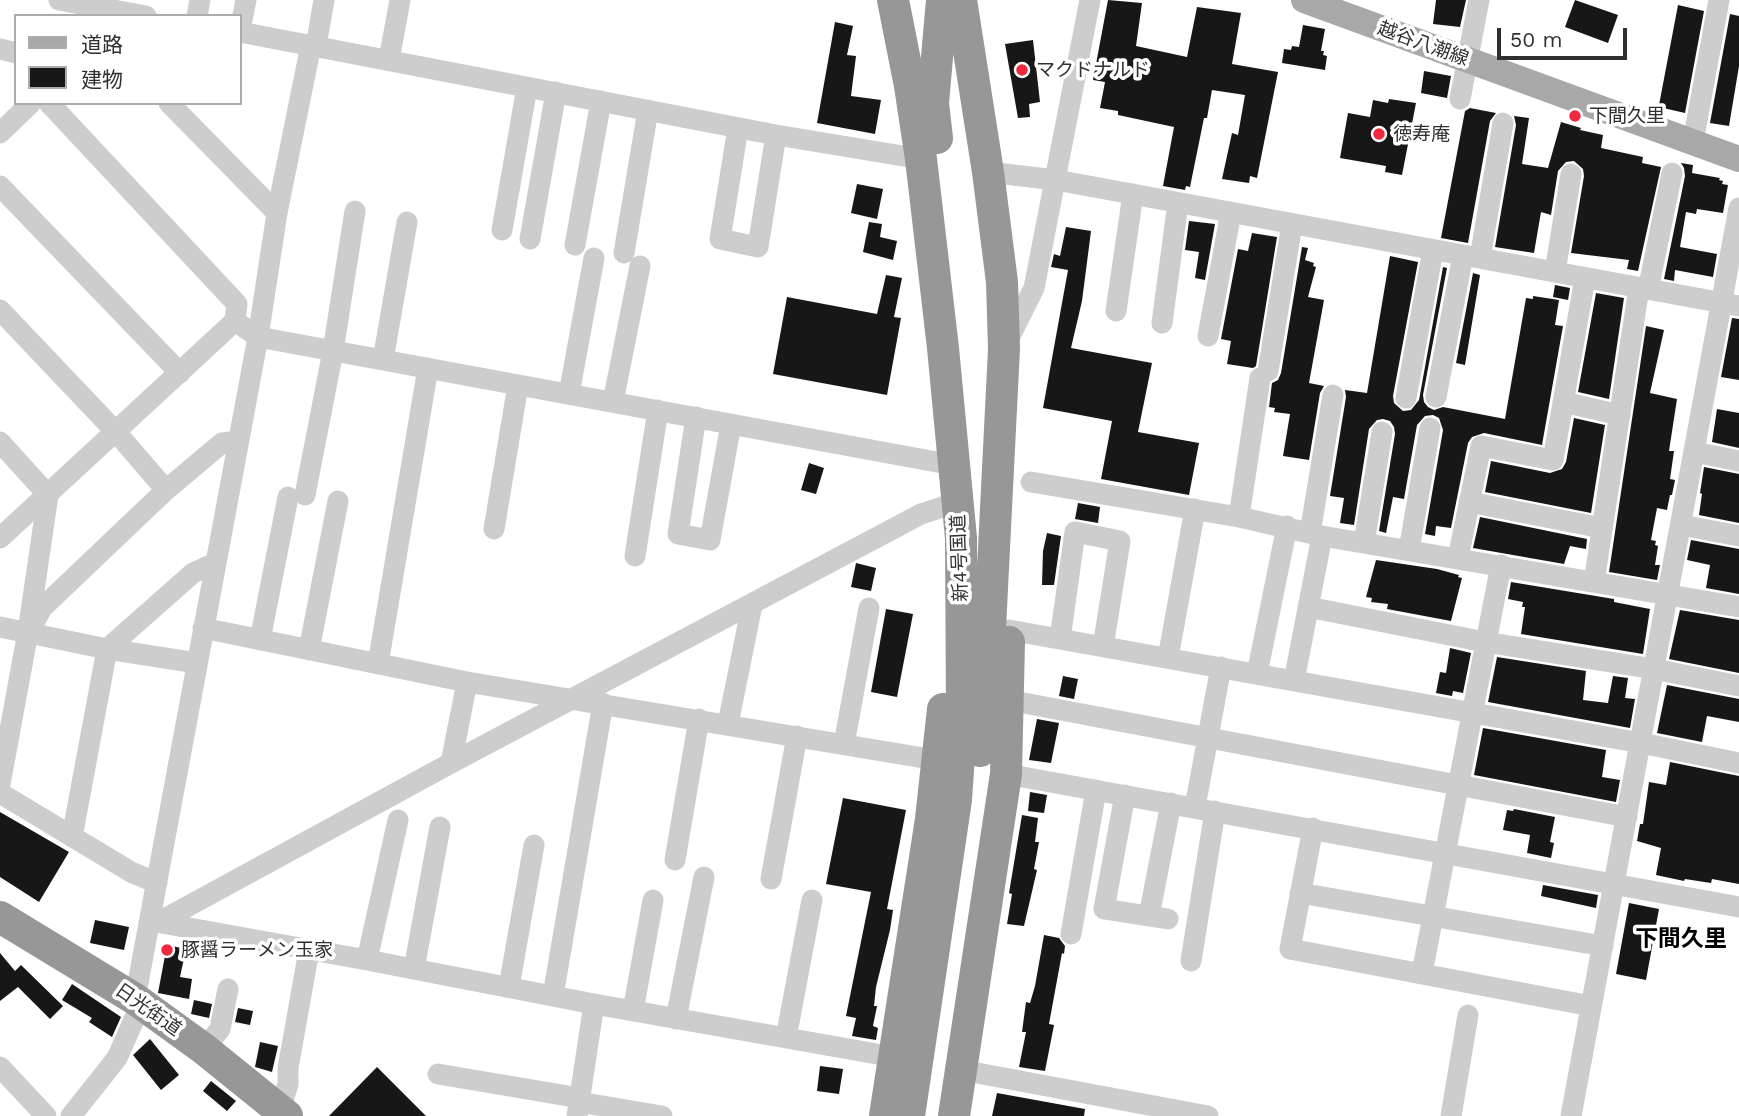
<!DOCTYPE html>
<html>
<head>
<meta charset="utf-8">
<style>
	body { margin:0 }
	#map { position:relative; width:1739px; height:1116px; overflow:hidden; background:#fff; font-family:"Work Sans","Noto Sans JP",sans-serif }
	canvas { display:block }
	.legend { position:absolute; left:14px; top:14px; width:228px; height:91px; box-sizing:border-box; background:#fff; border:2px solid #acacac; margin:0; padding:9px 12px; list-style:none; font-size:21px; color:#303030 }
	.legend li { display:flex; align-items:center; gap:14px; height:35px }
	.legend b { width:35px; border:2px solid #acacac }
	.scale { position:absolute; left:1497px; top:28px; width:130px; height:32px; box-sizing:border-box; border:4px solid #303030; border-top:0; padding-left:9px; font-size:21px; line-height:24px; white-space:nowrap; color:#303030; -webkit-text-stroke:5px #fff; paint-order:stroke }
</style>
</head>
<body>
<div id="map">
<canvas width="1739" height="1116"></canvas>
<ul class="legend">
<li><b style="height:9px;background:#a8a8a8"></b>道路</li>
<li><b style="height:19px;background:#171717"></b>建物</li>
</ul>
<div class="scale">50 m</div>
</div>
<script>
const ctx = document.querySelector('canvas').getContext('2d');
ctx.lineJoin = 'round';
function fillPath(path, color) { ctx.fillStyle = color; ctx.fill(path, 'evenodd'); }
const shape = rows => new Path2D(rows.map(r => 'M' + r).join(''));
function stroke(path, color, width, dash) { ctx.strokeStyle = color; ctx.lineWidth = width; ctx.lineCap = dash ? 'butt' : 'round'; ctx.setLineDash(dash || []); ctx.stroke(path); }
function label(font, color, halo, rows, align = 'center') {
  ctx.font = font + ' "Work Sans","Noto Sans JP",sans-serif'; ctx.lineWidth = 7; ctx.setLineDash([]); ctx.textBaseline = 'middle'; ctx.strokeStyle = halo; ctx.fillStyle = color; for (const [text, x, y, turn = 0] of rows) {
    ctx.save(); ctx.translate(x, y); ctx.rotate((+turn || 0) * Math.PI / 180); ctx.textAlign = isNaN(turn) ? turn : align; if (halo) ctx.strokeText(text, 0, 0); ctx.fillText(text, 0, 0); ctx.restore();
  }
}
fillPath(shape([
	[1108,0,1142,3,1136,46,1187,57,1197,7,1241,13,1232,64,1278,72,1257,178,1250,176,1249,183,1222,179,1232,133,1238,135,1245,95,1212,90,1207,118,1204,118,1190,187,1186,186,1185,190,1163,186,1174,127,1118,115,1118,111,1100,108,1105,82,1093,80],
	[1436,0,1466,0,1460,27,1433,24],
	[1575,0,1618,15,1608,43,1565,27],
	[1678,5,1704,11,1685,113,1663,108,1664,106,1659,105],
	[1730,14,1739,16,1739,66,1729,126,1710,123],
	[835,22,853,26,847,55,856,56,851,96,881,100,875,134,817,123],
	[1303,25,1325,29,1321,51,1324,51,1323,55,1327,56,1325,70,1282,63,1284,49,1291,50,1292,46,1299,47],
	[1033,40,1040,102,1029,104,1030,117,1018,118,1005,44],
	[1424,71,1451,76,1447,98,1421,93],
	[1389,99,1416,103,1402,175,1385,172,1386,166,1340,158,1348,113,1370,117,1373,100,1388,103],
	[1470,108,1496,113,1490,121,1468,243,1441,238,1465,111],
	[1514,116,1529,118,1522,164,1548,168,1561,122,1581,128,1580,130,1603,135,1601,148,1643,157,1642,163,1661,167,1638,271,1627,269,1629,260,1571,253,1584,176,1583,169,1574,161,1566,162,1558,171,1551,215,1541,212,1534,253,1495,247,1516,125],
	[1681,163,1693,165,1692,173,1720,178,1719,180,1723,181,1722,184,1728,185,1723,213,1697,209,1696,214,1686,212,1680,247,1717,254,1713,277,1675,270,1674,281,1664,279,1685,176,1684,168],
	[857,184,883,189,877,219,851,213],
	[1189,221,1215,224,1205,280,1195,278,1199,252,1185,250],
	[869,222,882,224,880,237,897,241,893,260,863,252],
	[1066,227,1091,231,1082,301,1071,348,1152,363,1138,432,1199,443,1189,495,1101,479,1112,421,1043,408,1068,270,1051,267,1054,254,1060,256],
	[1252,233,1277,237,1256,366,1253,368,1227,364,1231,341,1221,339,1238,249,1248,251],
	[1302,247,1308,248,1305,260,1314,263,1313,266,1316,267,1308,297,1324,300,1309,383,1324,386,1320,393,1309,460,1283,456,1290,414,1274,412,1275,408,1269,407,1272,383,1278,380,1281,373],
	[1390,256,1418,262,1393,396,1394,403,1403,411,1411,410,1419,400,1443,267,1447,268,1423,395,1424,402,1428,407,1434,410,1443,407,1505,419,1526,298,1533,299,1533,296,1559,300,1555,325,1563,326,1542,445,1484,433,1472,437,1468,443,1451,528,1436,526,1435,536,1425,534,1443,430,1439,418,1433,415,1425,416,1417,425,1404,499,1393,497,1386,533,1379,531,1395,434,1394,427,1390,421,1383,419,1377,420,1369,429,1354,525,1340,523,1344,498,1330,496,1346,397,1345,390,1367,393],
	[1473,273,1480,275,1465,365,1456,363],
	[886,275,902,278,894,317,901,318,887,395,773,374,787,297,877,314],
	[1555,285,1570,288,1568,300,1553,297],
	[1596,293,1624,298,1609,399,1578,392],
	[1732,318,1739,319,1739,380,1721,377],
	[1646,326,1664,330,1650,393,1677,399,1669,451,1674,451,1670,479,1675,480,1672,495,1670,495,1667,510,1657,508,1651,540,1656,541,1655,545,1658,546,1655,565,1660,565,1657,580,1609,572],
	[1717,409,1739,413,1739,448,1712,442],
	[1574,418,1605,425,1591,513,1485,492,1491,461,1550,473,1562,469,1566,462],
	[809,463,824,468,816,494,801,490],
	[1704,467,1739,474,1739,523,1699,515,1702,494,1700,493],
	[1078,503,1100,507,1098,523,1075,519],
	[1480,517,1587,539,1586,549,1570,546,1564,564,1473,548],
	[1047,533,1061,536,1054,585,1042,585,1043,551],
	[1691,540,1739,549,1739,594,1706,588,1710,565,1687,560],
	[1376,560,1437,569,1459,575,1458,577,1462,578,1451,621,1387,609,1388,604,1371,602,1372,598,1366,597],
	[856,563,876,568,871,591,851,587],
	[1511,582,1614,599,1614,602,1650,609,1643,654,1521,634,1525,607,1522,607,1523,602,1508,599],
	[886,609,913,614,897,697,871,692],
	[1680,610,1739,620,1739,673,1669,659],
	[1450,648,1471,653,1463,693,1453,691,1452,696,1436,693,1440,672,1446,673],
	[1497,657,1586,671,1583,700,1608,703,1613,676,1628,678,1625,698,1635,699,1630,728,1488,702],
	[1063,676,1078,679,1074,699,1059,696],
	[1667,685,1739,699,1739,722,1707,716,1702,742,1657,733],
	[1037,719,1059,723,1051,763,1029,760],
	[1483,728,1606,750,1602,777,1620,780,1616,802,1474,775],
	[1670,762,1739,776,1739,884,1712,879,1711,883,1685,879,1684,881,1656,875,1661,848,1637,841,1640,824,1643,824,1649,782,1666,785],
	[1030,792,1047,795,1044,813,1028,811],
	[843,798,906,810,887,909,893,910,890,930,876,987,874,1006,877,1006,873,1026,878,1028,876,1040,852,1036,856,1018,846,1016,871,892,826,884],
	[1514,809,1555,817,1550,842,1554,843,1551,858,1527,853,1530,835,1503,830,1507,810,1513,811],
	[0,812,69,852,39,902,0,877],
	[1022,815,1038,818,1035,842,1039,842,1034,869,1037,870,1024,926,1007,924,1012,894,1009,893],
	[1543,885,1598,895,1596,908,1541,896],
	[1629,903,1659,909,1646,980,1616,974],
	[95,920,129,927,124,950,90,943],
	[1044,935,1059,938,1065,946,1064,954,1062,953,1049,1024,1054,1025,1045,1071,1019,1067,1026,1032,1022,1032,1026,1002,1030,1003,1035,986],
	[167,945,186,949,180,977,192,979,189,999,158,993],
	[0,953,15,971,21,965,63,1006,50,1019,18,987,0,1001],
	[72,984,121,1017,112,1037,89,1022,92,1018,62,1000],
	[194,1000,212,1004,209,1018,191,1014],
	[238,1008,253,1011,250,1025,235,1022],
	[150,1039,179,1075,161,1090,133,1055],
	[260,1042,278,1046,272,1072,255,1067],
	[820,1066,843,1069,839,1094,817,1091],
	[377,1067,426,1116,329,1116],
	[211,1081,236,1101,227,1111,203,1091],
	[997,1093,1085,1109,1084,1116,992,1116]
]), '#171717');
stroke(shape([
	[59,0,146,16],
	[197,16,200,0],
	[240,30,246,0],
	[240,32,776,135,921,159],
	[316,46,324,0],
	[0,49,16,53],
	[389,60,400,0],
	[1460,99,1479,0],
	[49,103,237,304,235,321],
	[169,103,277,213],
	[738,128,720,239,758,247,776,135],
	[0,133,31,103],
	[1693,142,1719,0],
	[988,172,1056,180,1739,306],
	[0,186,180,373],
	[502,230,527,87],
	[530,239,556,92],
	[575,245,601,101],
	[624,253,648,110],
	[1480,258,1503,123],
	[1555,272,1571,174],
	[1648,290,1672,173],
	[0,310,116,432,166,490],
	[1116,311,1133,194],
	[1162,323,1178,203],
	[1208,336,1231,212],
	[1006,344,1034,288,1090,0],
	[383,360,407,222],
	[1268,371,1292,224],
	[569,394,594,258],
	[1436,397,1463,255],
	[1406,398,1433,250],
	[613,402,640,266],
	[1563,402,1620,415],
	[696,417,678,534,710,540,731,424],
	[0,442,48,495],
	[1694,452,1739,461],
	[1031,482,1239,517,1322,536,1739,607],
	[305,495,333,351,355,211],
	[1469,502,1602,528],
	[1239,517,1260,378],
	[1681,525,1739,536],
	[494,529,518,385],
	[1310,533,1333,395],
	[0,538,235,321,258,337,953,465],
	[1364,543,1382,432],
	[1409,550,1430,428],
	[635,556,658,410],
	[1458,558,1481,446,1553,460,1585,278],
	[1594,582,1639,288],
	[1308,607,1485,642,1654,669,1739,686],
	[0,627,107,649,197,663],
	[31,628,42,608,166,490,222,443,238,441],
	[203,628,467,682,936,760],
	[1009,630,1641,743,1739,763],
	[1060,639,1075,532,1120,541,1103,647],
	[260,640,288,497],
	[309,650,338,501],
	[1168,658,1195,509],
	[378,664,428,368],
	[1257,674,1287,526],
	[1294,681,1322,536],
	[1008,700,1627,817],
	[728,724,752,605],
	[844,744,869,608],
	[451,763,467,682],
	[1006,774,1739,907],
	[0,784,28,632,48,495],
	[0,793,131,872,157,883],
	[1125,795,1104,909,1168,919],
	[1195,807,1221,667],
	[1313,828,1290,949,1591,1006],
	[72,837,107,649,193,573,215,563],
	[675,860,699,719],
	[771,879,797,736],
	[1300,893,1603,946],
	[1149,916,1171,803],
	[156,922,367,960,594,1004,894,1057],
	[159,922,451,763,921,514,958,502],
	[1071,934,1096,790],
	[367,960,398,820],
	[1191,961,1215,811],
	[414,969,440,827],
	[1422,973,1501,565],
	[509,987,534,845],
	[553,996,603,703],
	[135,999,258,337,277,213,311,45],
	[633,1011,653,900],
	[676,1019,704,877],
	[786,1038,812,900],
	[204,1049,220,1029,228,989],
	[0,1067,46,1116],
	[961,1070,1208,1116],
	[438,1074,580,1098],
	[579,1102,662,1116],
	[71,1116,117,1058,141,1004],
	[278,1116,288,1084,288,1068,309,950],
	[577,1116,594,1004],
	[1451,1116,1468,1015],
	[1571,1116,1739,208]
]), '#cdcdcd', 21);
stroke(shape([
	[1304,0,1739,159]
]), '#a8a8a8', 26);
stroke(shape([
	[893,0,910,86,921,159,943,348,961,538,962,710,956,800,909,1116],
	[961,0,988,172,1002,282,1004,349,989,648,980,751],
	[937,138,933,103,942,0],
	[0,917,135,999,204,1049,287,1116],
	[885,1116,931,819,943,709],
	[954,1116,1006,774,1009,642]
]), '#979797', 32);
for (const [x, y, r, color] of [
	[1022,70,7,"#f0293e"],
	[1575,116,7,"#f0293e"],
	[1379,134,7,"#f0293e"],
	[167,950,7,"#f0293e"]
]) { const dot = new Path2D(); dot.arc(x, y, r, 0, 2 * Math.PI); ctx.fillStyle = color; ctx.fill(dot); stroke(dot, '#fff', 2.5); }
label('19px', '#303030', '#fff', [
	["越谷八潮線",1423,44,20],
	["新4号国道",960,558,-92],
	["日光街道",148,1010,35]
]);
label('19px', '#303030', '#fff', [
	["マクドナルド",1036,70],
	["下間久里",1589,116],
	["徳寿庵",1393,134],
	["豚醤ラーメン玉家",181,950]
], 'left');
label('bold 23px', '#000', '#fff', [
	["下間久里",1681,939]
]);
</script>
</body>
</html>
